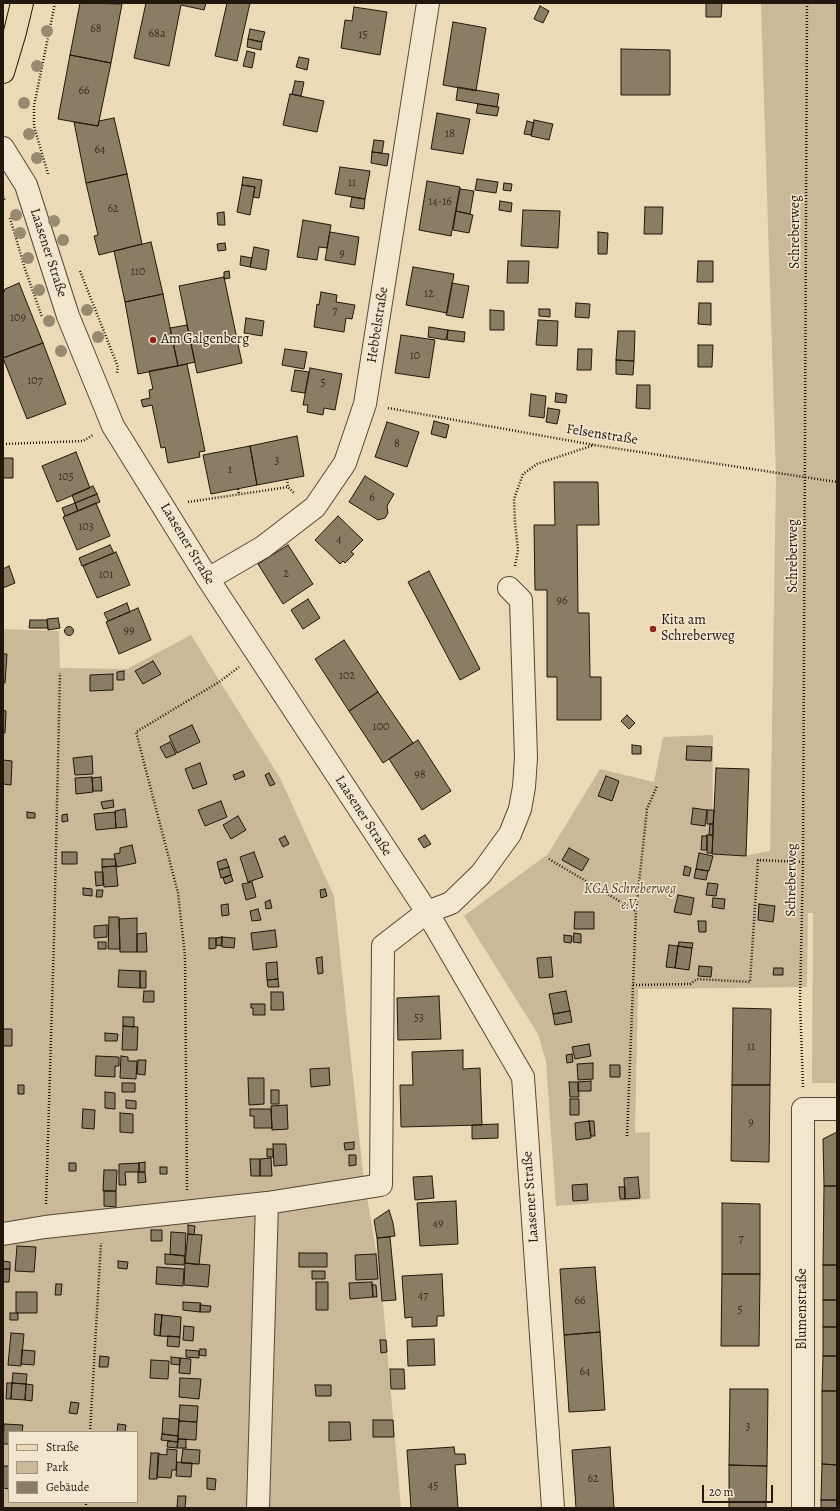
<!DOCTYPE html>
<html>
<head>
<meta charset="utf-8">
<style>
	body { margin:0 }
	#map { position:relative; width:840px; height:1511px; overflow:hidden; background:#ecd9b5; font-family:Alegreya,serif }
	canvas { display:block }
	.frame { position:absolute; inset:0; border:4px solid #22170d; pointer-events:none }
	.legend { position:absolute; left:8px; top:1431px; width:130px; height:72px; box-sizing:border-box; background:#f3e6cf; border:1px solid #9f9381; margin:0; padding:5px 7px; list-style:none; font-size:12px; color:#22170d }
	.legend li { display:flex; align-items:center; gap:8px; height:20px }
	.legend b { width:20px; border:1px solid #9f9381 }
	.scale { position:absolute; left:702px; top:1485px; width:71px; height:18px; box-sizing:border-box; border:2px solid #22170d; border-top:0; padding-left:5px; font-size:12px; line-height:14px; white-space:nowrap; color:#22170d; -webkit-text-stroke:3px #f3e6cf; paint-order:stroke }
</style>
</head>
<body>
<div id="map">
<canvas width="840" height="1511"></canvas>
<div class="frame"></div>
<ul class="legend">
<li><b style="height:5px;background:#ecd9b5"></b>Straße</li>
<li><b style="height:11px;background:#cab898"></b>Park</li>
<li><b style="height:11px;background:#8b7c64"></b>Gebäude</li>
</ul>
<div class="scale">20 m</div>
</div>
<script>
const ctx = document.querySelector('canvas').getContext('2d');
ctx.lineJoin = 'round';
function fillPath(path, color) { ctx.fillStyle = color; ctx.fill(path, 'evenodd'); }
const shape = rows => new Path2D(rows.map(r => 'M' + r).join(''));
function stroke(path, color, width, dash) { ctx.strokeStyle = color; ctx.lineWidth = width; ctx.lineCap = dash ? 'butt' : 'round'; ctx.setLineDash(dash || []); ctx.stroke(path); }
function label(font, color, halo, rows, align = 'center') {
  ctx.font = font + ' Alegreya,serif'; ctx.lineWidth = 3; ctx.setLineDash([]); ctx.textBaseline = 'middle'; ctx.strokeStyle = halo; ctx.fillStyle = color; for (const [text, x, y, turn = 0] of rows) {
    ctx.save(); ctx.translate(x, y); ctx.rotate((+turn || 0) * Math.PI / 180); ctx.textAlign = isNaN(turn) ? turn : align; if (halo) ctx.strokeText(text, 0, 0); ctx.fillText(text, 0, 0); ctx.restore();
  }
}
fillPath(shape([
	[761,3,837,3,837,1083,812,1083,813,913,808,913,807,987,638,989,635,1133,650,1132,650,1199,556,1206,546,1061,538,1034,464,916,548,854,600,769,654,782,663,737,713,735,712,854,744,856,770,851,776,477],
	[3,629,59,631,60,668,127,669,191,635,280,778,334,896,363,1173,381,1280,401,1508,3,1508],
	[9,1432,137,1432,137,1502,9,1502]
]), '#cab898');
const building = shape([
	[80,3,122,4,111,63,70,55,80,3],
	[146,3,206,3,204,10,181,5,169,66,134,58,146,3],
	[227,3,250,3,237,61,215,56,227,3],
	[706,3,722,3,721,17,706,17,706,3],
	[540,6,549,11,543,23,534,19,540,6],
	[354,7,387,12,380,55,341,48,345,20,352,21,354,7],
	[453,22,486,28,476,91,443,85,453,22],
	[250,29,265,32,262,42,248,39,250,29],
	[248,39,262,42,261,50,247,47,248,39],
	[621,49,670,50,670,95,621,95,621,49],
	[247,51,255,53,252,68,243,66,247,51],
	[70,55,111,63,98,126,58,119,70,55],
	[299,57,309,59,307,70,296,67,299,57],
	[295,81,304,82,301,96,292,94,295,81],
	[458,87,499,94,497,107,456,100,458,87],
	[290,94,324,101,317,132,283,125,290,94],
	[478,104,499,107,497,116,476,113,478,104],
	[437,113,470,119,463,154,431,149,437,113],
	[114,118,127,174,86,183,74,122,98,126,99,121,114,118],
	[534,120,553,124,549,140,531,136,534,120],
	[527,121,534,123,531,135,524,134,527,121],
	[374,140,384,141,382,153,372,152,374,140],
	[372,152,389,154,387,166,371,163,372,152],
	[340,167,370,171,365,199,335,194,340,167],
	[127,174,142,244,99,255,94,236,98,235,86,183,127,174],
	[243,177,262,180,259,198,253,197,255,187,242,185,243,177],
	[477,179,498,182,496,193,475,190,477,179],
	[427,181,460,187,451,236,419,230,427,181],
	[504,183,512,184,511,191,503,190,504,183],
	[242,185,255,187,250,215,237,212,242,185],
	[460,189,474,191,470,214,456,211,460,189],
	[352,197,365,199,364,209,350,207,352,197],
	[500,201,512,203,511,212,499,210,500,201],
	[645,207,663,207,662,234,644,234,645,207],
	[523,210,560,211,558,248,521,246,523,210],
	[456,211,473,215,469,233,453,230,456,211],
	[224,212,225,225,218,225,217,213,224,212],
	[303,220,331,225,327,248,319,247,317,260,297,257,303,220],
	[330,232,359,237,355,265,325,260,330,232],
	[598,232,608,233,607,254,598,254,598,232],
	[151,242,163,294,125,302,114,251,151,242],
	[225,243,226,250,218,251,217,244,225,243],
	[254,247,269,250,266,270,250,267,254,247],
	[241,256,252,258,250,267,240,265,241,256],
	[508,261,529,261,528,283,507,283,508,261],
	[698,261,713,261,713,282,697,282,698,261],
	[413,267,454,274,447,313,406,305,413,267],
	[229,271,230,278,224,279,224,272,229,271],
	[224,277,242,363,197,373,179,286,224,277],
	[19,283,43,343,3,358,3,294,5,289,19,283],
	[452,283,469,286,463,318,446,315,452,283],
	[321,292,337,295,336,302,355,305,352,319,346,318,344,332,314,327,317,304,319,305,321,292],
	[163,294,178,366,138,374,125,302,163,294],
	[576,303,590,304,589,318,575,317,576,303],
	[699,303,711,303,711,325,698,324,699,303],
	[539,309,550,309,550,317,539,316,539,309],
	[490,310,504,311,504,330,490,330,490,310],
	[246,318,264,321,262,336,244,333,246,318],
	[538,320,558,321,557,346,536,345,538,320],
	[187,325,195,362,178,366,170,328,187,325],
	[429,327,448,330,446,340,428,337,429,327],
	[448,330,465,332,464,342,447,340,448,330],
	[618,331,635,331,634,361,616,360,618,331],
	[401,335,435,340,429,378,395,373,401,335],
	[43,343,66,404,27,419,3,358,43,343],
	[698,345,713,345,712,367,698,367,698,345],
	[285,349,307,352,304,369,282,365,285,349],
	[578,349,592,349,591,370,577,370,578,349],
	[616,360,634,361,633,375,616,374,616,360],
	[187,364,205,451,199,452,200,457,168,463,165,447,161,448,152,405,143,407,141,400,150,398,149,390,153,389,149,371,187,364],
	[310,368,342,374,335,410,324,408,323,415,307,412,308,405,303,405,310,368],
	[295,370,309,372,305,393,291,391,295,370],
	[637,385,650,385,650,409,636,408,637,385],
	[556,393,567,395,566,403,555,402,556,393],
	[531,394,546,396,544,418,529,416,531,394],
	[548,408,560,410,557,424,546,422,548,408],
	[434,421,449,425,446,438,431,434,434,421],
	[387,422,419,432,407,467,375,457,387,422],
	[297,436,304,476,257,485,250,446,297,436],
	[250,446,257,485,211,494,203,455,250,446],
	[76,452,90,488,57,502,42,466,76,452],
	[3,458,13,458,13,478,3,478,3,458],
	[365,476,394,494,387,506,388,513,385,518,378,520,349,502,365,476],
	[554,482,598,482,599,525,577,525,578,613,589,613,590,677,601,677,601,720,557,720,557,677,547,677,547,590,535,590,534,525,555,525,554,482],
	[93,486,97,494,75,503,72,495,93,486],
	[97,494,100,502,78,511,75,503,97,494],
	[75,503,78,511,65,516,62,508,75,503],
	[96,503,110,536,77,550,63,517,96,503],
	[338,516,363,540,351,552,354,554,345,563,343,561,340,564,315,540,338,516],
	[110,545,114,553,82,566,79,558,110,545],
	[288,545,313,584,283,604,258,564,288,545],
	[116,552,130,585,97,598,83,566,116,552],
	[9,566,15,583,3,588,3,569,9,566],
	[429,571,480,669,460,680,408,582,429,571],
	[308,599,320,618,303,629,291,610,308,599],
	[127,603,130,612,108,621,104,613,127,603],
	[138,608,151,640,119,654,106,622,138,608],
	[58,618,60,628,48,630,47,619,58,618],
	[30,620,47,620,48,628,29,628,30,620],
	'64.5 631a4.5 4.5 0 1 1 9 0a4.5 4.5 0 1 1-9 0Z',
	[344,640,378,692,349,711,315,659,344,640],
	[3,654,7,654,5,683,3,683,3,654],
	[153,661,161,674,143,684,135,671,153,661],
	[124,671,124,680,117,680,117,672,124,671],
	[113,674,113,690,90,691,90,675,113,674],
	[378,692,413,743,383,763,349,711,378,692],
	[3,710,6,711,5,733,3,733,3,710],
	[627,715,635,723,629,729,621,721,627,715],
	[192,725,200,742,177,753,169,736,192,725],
	[418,740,451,791,422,810,389,759,418,740],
	[170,742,176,754,166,758,160,747,170,742],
	[632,745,641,746,641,754,632,754,632,745],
	[687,746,712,747,711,761,686,760,687,746],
	[92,756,93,774,75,775,73,758,92,756],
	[3,760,12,761,11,785,3,784,3,760],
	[200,763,207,784,193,789,185,769,200,763],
	[716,768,749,769,746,856,712,854,716,768],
	[243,771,245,776,235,780,233,775,243,771],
	[269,773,275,784,270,786,265,775,269,773],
	[606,776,619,781,612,801,598,796,606,776],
	[92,777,93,792,76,794,75,778,92,777],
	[101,777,102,791,93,791,92,778,101,777],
	[113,800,114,807,103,809,101,802,113,800],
	[221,801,227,817,205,826,198,810,221,801],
	[693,808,707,810,705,826,691,824,693,808],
	[125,809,127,827,116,828,115,811,125,809],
	[707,810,714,810,713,824,707,824,707,810],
	[27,812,35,813,35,818,27,818,27,812],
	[115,812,116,828,96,830,94,814,115,812],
	[67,814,68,821,62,822,62,815,67,814],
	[238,816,246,830,231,839,223,825,238,816],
	[710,824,713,824,713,835,709,835,710,824],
	[425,835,431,844,424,848,418,839,425,835],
	[707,835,713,835,712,853,707,853,707,835],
	[285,836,289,844,283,847,279,839,285,836],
	[702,836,707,836,707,850,701,850,702,836],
	[132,845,136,863,117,867,114,854,120,853,120,848,132,845],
	[569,848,589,859,582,871,562,860,569,848],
	[62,852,77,852,77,864,62,864,62,852],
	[254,852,263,877,248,882,240,857,254,852],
	[699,853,713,856,709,871,696,869,699,853],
	[102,859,115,859,116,866,102,867,102,859],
	[226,859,229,867,219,870,217,862,226,859],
	[116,866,118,886,104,887,102,867,116,866],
	[685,866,691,868,689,876,683,875,685,866],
	[229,867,231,875,221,878,219,870,229,867],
	[696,869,708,871,706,880,694,878,696,869],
	[95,872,103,872,103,885,96,886,95,872],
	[231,875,233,881,225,884,223,878,231,875],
	[252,882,256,897,246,900,242,884,252,882],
	[708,883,718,884,716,896,706,895,708,883],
	[83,888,92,889,92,896,83,895,83,888],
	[325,889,327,896,321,898,320,890,325,889],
	[97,890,103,890,102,897,96,897,97,890],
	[678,895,694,898,691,915,674,912,678,895],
	[713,898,725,899,724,909,712,907,713,898],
	[270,900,272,908,266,909,265,902,270,900],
	[228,904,229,915,222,916,221,905,228,904],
	[759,904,775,906,773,922,758,920,759,904],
	[258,909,261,920,252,921,250,911,258,909],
	[575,912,594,912,594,929,574,929,575,912],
	[109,917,119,917,120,949,108,949,109,917],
	[137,918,137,952,120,952,119,919,137,918],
	[698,921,706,921,706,932,699,932,698,921],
	[107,925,107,937,94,938,94,926,107,925],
	[275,930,277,947,253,950,251,933,275,930],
	[146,933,147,952,137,952,137,934,146,933],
	[574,933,581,934,581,943,573,942,574,933],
	[564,935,572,936,571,943,564,942,564,935],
	[222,937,221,946,216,945,216,938,222,937],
	[222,937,235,938,234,948,222,947,222,937],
	[209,938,216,938,216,948,209,949,209,938],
	[98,942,106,942,106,949,98,949,98,942],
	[679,942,693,943,692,948,678,946,679,942],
	[669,945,678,946,675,968,666,967,669,945],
	[678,946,692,948,689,970,675,968,678,946],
	[322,957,323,973,318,974,316,958,322,957],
	[551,957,553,977,539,978,537,958,551,957],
	[277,962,278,979,267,980,266,963,277,962],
	[699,966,712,967,711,977,698,976,699,966],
	[774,968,783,968,783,975,773,975,774,968],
	[119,970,140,971,140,988,118,987,119,970],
	[140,971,146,971,146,988,140,988,140,971],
	[278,979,279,987,268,987,267,980,278,979],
	[144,991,154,991,154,1002,143,1002,144,991],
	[566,991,570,1011,553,1014,549,994,566,991],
	[271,992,283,992,284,1010,271,1010,271,992],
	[439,996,441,1039,398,1040,397,998,439,996],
	[251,1004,265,1004,265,1015,253,1015,253,1008,251,1008,251,1004],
	[733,1008,771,1009,770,1085,732,1085,733,1008],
	[570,1011,572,1022,555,1025,553,1014,570,1011],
	[123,1017,134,1017,134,1027,123,1026,123,1017],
	[123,1026,138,1027,137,1050,122,1050,123,1026],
	[3,1029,12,1029,12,1046,3,1046,3,1029],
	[105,1033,118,1034,117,1041,105,1041,105,1033],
	[589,1044,591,1056,575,1059,572,1047,589,1044],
	[463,1050,463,1069,480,1068,482,1125,401,1127,400,1085,413,1085,412,1052,463,1050],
	[572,1054,573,1062,567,1063,566,1055,572,1054],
	[96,1056,119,1057,119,1066,115,1066,115,1077,95,1076,96,1056],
	[121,1056,128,1057,128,1061,137,1061,136,1079,120,1078,121,1056],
	[138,1060,146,1060,145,1075,137,1074,138,1060],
	[593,1063,593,1079,578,1080,577,1064,593,1063],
	[610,1065,620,1065,620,1077,610,1077,610,1065],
	[329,1068,330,1085,311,1087,310,1069,329,1068],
	[248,1078,264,1078,264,1104,249,1105,248,1078],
	[591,1081,591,1091,578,1091,578,1082,591,1081],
	[569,1082,578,1082,579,1097,570,1097,569,1082],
	[122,1083,135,1083,135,1092,122,1092,122,1083],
	[18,1085,24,1085,24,1094,18,1094,18,1085],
	[732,1085,770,1085,769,1162,731,1161,732,1085],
	[271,1090,279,1090,279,1104,271,1104,271,1090],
	[105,1092,115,1093,115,1109,105,1108,105,1092],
	[570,1099,579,1099,579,1115,570,1115,570,1099],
	[126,1100,136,1101,136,1109,126,1108,126,1100],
	[287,1105,288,1129,272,1130,271,1106,287,1105],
	[83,1109,95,1110,94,1129,82,1128,83,1109],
	[250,1109,271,1109,272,1128,254,1128,254,1116,250,1116,250,1109],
	[120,1113,133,1114,133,1133,120,1132,120,1113],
	[589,1121,594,1121,595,1136,591,1136,589,1121],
	[589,1121,591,1138,576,1140,575,1123,589,1121],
	[498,1124,498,1138,472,1139,472,1125,498,1124],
	[837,1132,837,1186,824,1186,823,1139,837,1132],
	[354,1142,354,1149,345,1150,344,1143,354,1142],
	[273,1144,286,1144,287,1165,274,1166,273,1144],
	[267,1149,273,1149,273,1157,267,1157,267,1149],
	[349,1155,356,1155,356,1165,349,1166,349,1155],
	[271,1158,272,1176,260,1176,260,1159,271,1158],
	[250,1159,260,1159,260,1176,251,1176,250,1159],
	[145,1162,145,1172,139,1172,139,1163,145,1162],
	[69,1163,76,1163,76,1171,69,1171,69,1163],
	[139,1163,139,1172,125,1172,126,1185,119,1185,119,1164,139,1163],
	[160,1167,167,1167,167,1174,160,1174,160,1167],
	[104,1170,117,1170,116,1191,103,1191,104,1170],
	[138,1172,145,1172,146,1182,138,1183,138,1172],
	[432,1176,434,1198,415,1200,413,1177,432,1176],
	[638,1177,640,1198,625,1199,624,1178,638,1177],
	[587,1184,588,1200,573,1201,572,1185,587,1184],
	[824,1186,837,1186,837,1265,823,1265,824,1186],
	[619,1187,625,1187,625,1199,620,1199,619,1187],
	[104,1191,116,1191,116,1207,104,1206,104,1191],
	[456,1201,458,1244,420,1246,417,1203,456,1201],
	[722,1203,760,1204,760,1274,722,1274,722,1203],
	[389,1210,393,1223,395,1236,377,1238,374,1220,389,1210],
	[188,1225,195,1226,194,1235,188,1234,188,1225],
	[151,1230,162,1230,162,1241,151,1241,151,1230],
	[171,1232,186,1233,185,1256,170,1254,171,1232],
	[188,1234,202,1235,199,1265,185,1263,188,1234],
	[390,1237,396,1300,382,1301,377,1238,390,1237],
	[17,1246,36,1247,34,1272,15,1271,17,1246],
	[299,1253,327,1253,327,1267,299,1267,299,1253],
	[165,1254,185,1256,184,1265,165,1264,165,1254],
	[376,1254,378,1279,356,1280,355,1255,376,1254],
	[3,1261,10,1262,10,1269,3,1269,3,1261],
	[118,1261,128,1262,127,1269,118,1268,118,1261],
	[185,1263,210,1265,208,1287,184,1285,185,1263],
	[823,1265,837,1265,837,1300,823,1300,823,1265],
	[157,1267,184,1269,183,1286,156,1284,157,1267],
	[595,1267,600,1332,564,1335,560,1269,595,1267],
	[3,1269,10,1269,9,1282,3,1282,3,1269],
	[312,1271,325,1271,325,1279,312,1279,312,1271],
	[442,1274,444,1316,437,1316,437,1326,412,1327,412,1317,405,1318,402,1276,442,1274],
	[722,1274,760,1274,759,1346,721,1346,722,1274],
	[316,1282,328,1282,328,1310,316,1310,316,1282],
	[372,1282,373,1297,350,1299,349,1283,372,1282],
	[56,1284,62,1284,61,1295,55,1295,56,1284],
	[372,1285,376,1285,377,1297,373,1297,372,1285],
	[16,1292,37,1292,37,1313,16,1313,16,1292],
	[823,1300,837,1300,837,1327,823,1327,823,1300],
	[183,1302,201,1303,200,1312,183,1310,183,1302],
	[200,1305,211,1306,210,1312,200,1312,200,1305],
	[10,1313,18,1313,18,1320,10,1320,10,1313],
	[155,1314,162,1315,160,1336,154,1335,155,1314],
	[162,1315,181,1317,180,1337,160,1336,162,1315],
	[184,1326,194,1327,193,1341,183,1340,184,1326],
	[823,1327,837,1327,837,1356,823,1356,823,1327],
	[600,1332,605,1410,569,1412,564,1335,600,1332],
	[11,1333,24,1334,21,1366,8,1365,11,1333],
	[168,1336,180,1337,179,1347,167,1346,168,1336],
	[434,1339,435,1365,408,1366,407,1340,434,1339],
	[380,1340,386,1340,387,1352,381,1353,380,1340],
	[200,1349,206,1349,206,1356,199,1355,200,1349],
	[22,1350,35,1351,34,1365,21,1364,22,1350],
	[186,1350,199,1351,199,1358,186,1357,186,1350],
	[100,1356,109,1357,108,1367,99,1367,100,1356],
	[823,1356,837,1356,837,1391,822,1391,823,1356],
	[171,1357,180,1358,180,1365,171,1364,171,1357],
	[180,1358,191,1359,190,1374,179,1373,180,1358],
	[151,1360,169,1361,168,1379,150,1378,151,1360],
	[390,1369,404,1369,405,1389,391,1389,390,1369],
	[13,1373,27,1374,26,1384,12,1383,13,1373],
	[180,1378,201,1379,199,1399,179,1397,180,1378],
	[7,1383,12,1383,11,1399,6,1399,7,1383],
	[12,1383,26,1384,25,1400,11,1399,12,1383],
	[26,1384,33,1385,32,1401,25,1400,26,1384],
	[315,1385,331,1385,331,1396,316,1396,315,1385],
	[730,1389,768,1389,767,1466,729,1465,730,1389],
	[822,1391,837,1391,837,1465,822,1464,822,1391],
	[71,1402,79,1403,77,1414,69,1413,71,1402],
	[180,1405,198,1406,197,1422,179,1421,180,1405],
	[163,1418,179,1419,178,1436,162,1434,163,1418],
	[373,1420,393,1420,394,1437,373,1437,373,1420],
	[179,1421,197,1422,196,1440,178,1439,179,1421],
	[329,1422,350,1422,351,1440,329,1441,329,1422],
	[4,1424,23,1425,22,1432,9,1432,9,1444,3,1444,4,1424],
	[118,1424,126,1425,125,1432,117,1432,118,1424],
	[162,1434,178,1436,178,1442,161,1440,162,1434],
	[178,1439,186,1439,186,1448,177,1448,178,1439],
	[168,1441,178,1442,177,1448,167,1447,168,1441],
	[454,1447,455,1454,465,1454,466,1464,455,1465,458,1508,411,1508,407,1450,454,1447],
	[610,1447,614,1508,576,1508,572,1450,610,1447],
	[167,1449,177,1450,176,1470,172,1470,171,1478,157,1477,158,1454,167,1455,167,1449],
	[183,1449,200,1450,199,1464,181,1463,183,1449],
	[151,1453,159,1453,157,1479,149,1479,151,1453],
	[177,1462,192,1463,191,1477,176,1476,177,1462],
	[822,1464,837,1465,837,1500,821,1500,822,1464],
	[729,1465,767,1466,766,1508,729,1508,729,1465],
	[3,1466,9,1466,9,1489,3,1488,3,1466],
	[207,1478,216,1479,215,1490,207,1489,207,1478],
	[178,1496,186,1496,185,1508,177,1507,178,1496],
	[821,1500,837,1500,837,1508,821,1508,821,1500]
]);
fillPath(building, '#8b7c64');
stroke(building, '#22170d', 1);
const minor = shape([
	[3,148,26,185,68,316,113,426,208,579,427,912,523,1077,553,1508],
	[208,579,263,547,315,507,345,463,365,404,428,3],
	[3,1234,45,1227,267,1203,381,1185,383,946,427,912,451,903,481,874,510,834,520,809,524,787,526,758,521,600,509,588],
	[258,1508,267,1203],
	[803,1508,803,1109,837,1109]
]);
const major = shape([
	[3,72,15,32,22,3]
]);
stroke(minor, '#544837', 24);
stroke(major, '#22170d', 24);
stroke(shape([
	[48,174,34,126,34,106,55,3],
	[3,196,5,201],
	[10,218,25,269,42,317],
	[80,271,118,367,117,373],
	[388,408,594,445,837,482],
	[3,444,83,441,93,435],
	[287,479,288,487],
	[238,489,239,494],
	[188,502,288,487,295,494],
	[515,566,518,550,515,523,514,499,523,474,537,464,594,445],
	[549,859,636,911],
	[633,985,690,984,697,979,750,982,758,860,803,862],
	[803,1087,800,1001,803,862,807,3],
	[627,1136,636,911,647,809,657,786],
	[187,1190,185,956,178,893,136,732,219,682,239,667],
	[46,1204,54,938,60,673],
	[90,1432,101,1243],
	[86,1508,86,1502]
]), '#22170d', 2.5, [1, 2]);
stroke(minor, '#f3e6cf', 22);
stroke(major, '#ecd9b5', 22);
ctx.fillStyle = '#988970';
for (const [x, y] of [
	[47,31],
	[37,66],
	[24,103],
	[29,134],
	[37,158],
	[16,215],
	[54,221],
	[20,233],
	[63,240],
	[28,258],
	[39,290],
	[87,310],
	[49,321],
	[98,337],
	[61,351]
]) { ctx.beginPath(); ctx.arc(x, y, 6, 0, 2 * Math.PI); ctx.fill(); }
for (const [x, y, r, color] of [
	[153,340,4,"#8f2418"],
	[653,629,4,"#8f2418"]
]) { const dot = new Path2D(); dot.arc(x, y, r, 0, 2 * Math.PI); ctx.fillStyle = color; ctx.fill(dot); stroke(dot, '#f3e6cf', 1.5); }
label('12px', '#3c3023', null, [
	["68",96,29],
	["68a",157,34],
	["15",363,35],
	["66",84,91],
	["18",450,134],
	["64",100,150],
	["11",352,183],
	["14-16",440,202],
	["62",113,209],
	["9",342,254],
	["110",138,272],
	["12",429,294],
	["7",335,311],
	["109",18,318],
	["10",415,356],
	["107",35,381],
	["5",323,383],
	["8",397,444],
	["3",277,461],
	["1",230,470],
	["105",66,477],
	["6",372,498],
	["103",86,527],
	["4",339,540],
	["2",286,574],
	["101",106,575],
	["96",562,601],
	["99",129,631],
	["102",347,676],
	["100",381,727],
	["98",420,775],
	["53",419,1018],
	["11",751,1047],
	["9",751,1123],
	["49",438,1224],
	["7",741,1239],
	["47",423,1296],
	["66",580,1301],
	["5",740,1310],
	["64",585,1372],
	["3",748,1427],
	["62",593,1479],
	["45",433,1486]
]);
label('14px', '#22170d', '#f3e6cf', [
	["Schreberweg",796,232,-90],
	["Laasener Straße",48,253,72],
	["Hebbelstraße",378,325,-81],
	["Felsenstraße",602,435,9],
	["Laasener Straße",187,544,59],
	["Schreberweg",794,556,-90],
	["Laasener Straße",363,816,57],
	["Schreberweg",792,880,-89],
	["Laasener Straße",531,1197,-94],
	["Blumenstraße",803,1309,-90]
]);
label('14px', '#22170d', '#f3e6cf', [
	["Am Galgenberg",161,340],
	["Kita am",661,621],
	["Schreberweg",661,637]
], 'left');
label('italic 14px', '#544737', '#f3e6cf', [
	["KGA Schreberweg",630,890],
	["e.V.",630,906]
]);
</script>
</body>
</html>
